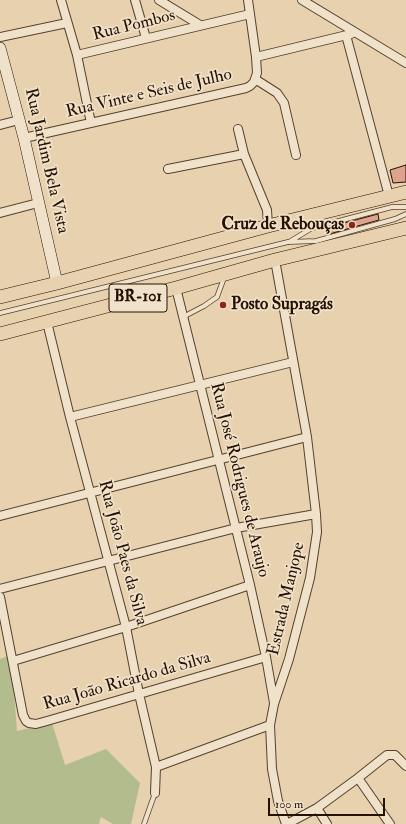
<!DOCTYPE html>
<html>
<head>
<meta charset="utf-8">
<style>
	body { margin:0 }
	#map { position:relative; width:406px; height:824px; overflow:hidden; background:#e8d1ae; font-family:"IM FELL Double Pica",serif }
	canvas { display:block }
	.scale { position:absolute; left:268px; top:798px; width:117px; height:18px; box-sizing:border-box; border:2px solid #241100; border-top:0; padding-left:5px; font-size:12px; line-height:14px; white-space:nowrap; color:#241100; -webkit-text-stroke:3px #f0e1ca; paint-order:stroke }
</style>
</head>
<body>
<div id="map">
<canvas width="406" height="824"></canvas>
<div class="scale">100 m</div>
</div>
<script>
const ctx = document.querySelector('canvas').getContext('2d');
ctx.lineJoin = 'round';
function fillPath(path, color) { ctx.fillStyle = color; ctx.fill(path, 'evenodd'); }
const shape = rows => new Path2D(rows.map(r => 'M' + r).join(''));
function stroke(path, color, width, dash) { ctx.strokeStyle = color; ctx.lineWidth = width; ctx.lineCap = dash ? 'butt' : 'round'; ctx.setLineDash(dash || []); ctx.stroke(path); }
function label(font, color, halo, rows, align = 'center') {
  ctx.font = font + ' "IM FELL Double Pica",serif'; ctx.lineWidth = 3.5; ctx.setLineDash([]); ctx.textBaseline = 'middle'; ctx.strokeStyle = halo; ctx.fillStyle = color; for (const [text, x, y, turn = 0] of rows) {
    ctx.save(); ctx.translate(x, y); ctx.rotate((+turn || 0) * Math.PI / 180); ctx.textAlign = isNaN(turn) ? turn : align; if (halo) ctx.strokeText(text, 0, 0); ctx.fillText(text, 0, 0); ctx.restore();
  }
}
fillPath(shape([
	[11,655,17,731,52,723,65,765,106,749,140,783,131,824,113,824,101,817,99,824,0,824,0,659]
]), '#b3bc8c');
const building = shape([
	[406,165,406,182,393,183,390,170,406,165],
	[378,214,379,220,326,235,325,228,378,214]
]);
fillPath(building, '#dda38c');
stroke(building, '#241100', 1);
const service = shape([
	[289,242,312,228,392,207,406,207],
	[0,313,288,242,316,241,395,219,406,214],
	[183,317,204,306,217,297,224,278],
	[144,824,155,793]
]);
const minor = shape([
	[61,0,77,55,91,123],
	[135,0,146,38],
	[159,0,200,25],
	[302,0,406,63],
	[346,35,389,196],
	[0,37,67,23],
	[77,55,250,14],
	[256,57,351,34],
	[255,79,277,93,284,103,296,155],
	[0,125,19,120],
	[238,129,244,154,267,210,268,226],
	[24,138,246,88,250,86,254,82,257,73,256,57,248,0],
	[168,169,244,154],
	[0,213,38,203],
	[275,260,307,437,316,514,317,532,310,578,289,659,274,704,270,725,272,769,278,801,286,824],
	[176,288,250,585,266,657,274,703],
	[47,322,70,417,126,627,139,694,156,767,155,793],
	[70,417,293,362],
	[0,516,307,437],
	[0,589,236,528,316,514],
	[0,597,23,715,26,721,29,723,36,724,47,721,266,657],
	[13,661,126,627,250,585],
	[156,767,270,725],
	[358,778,387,755,395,755,406,766],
	[317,808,327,824],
	[287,824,317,808,358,778,390,824]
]);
const secondary = shape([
	[0,48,24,138,57,283]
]);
const trunk = shape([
	[0,297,57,283,268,226,406,192],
	[0,334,176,288,275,260,406,228]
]);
stroke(service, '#55412c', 5.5);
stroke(minor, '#55412c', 10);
stroke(secondary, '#241100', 12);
stroke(trunk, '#241100', 14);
stroke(service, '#f0e1ca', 4);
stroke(minor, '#f0e1ca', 8);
stroke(secondary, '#f0e1ca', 11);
stroke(trunk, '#e8d1ae', 13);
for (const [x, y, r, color] of [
	[352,225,4,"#8f2418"],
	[223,305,4,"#8f2418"]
]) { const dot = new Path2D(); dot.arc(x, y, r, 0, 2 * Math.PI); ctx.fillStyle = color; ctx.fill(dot); stroke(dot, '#f0e1ca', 1.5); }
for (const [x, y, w] of [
	[138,298,58]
]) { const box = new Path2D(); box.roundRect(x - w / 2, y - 14, w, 28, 3); ctx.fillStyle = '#f0e1ca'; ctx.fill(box); stroke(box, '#241100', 1); }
label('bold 16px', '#241100', null, [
	["BR-101",138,298]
]);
label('17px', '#241100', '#f0e1ca', [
	["Rua Pombos",134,26,-14],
	["Rua Vinte e Seis de Julho",149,94,-13],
	["Rua Jardim Bela Vista",46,161,77],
	["Rua José Rodrigues de Araujo",239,480,76],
	["Rua João Paes da Silva",122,553,75],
	["Estrada Manjope",287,599,-77],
	["Rua João Ricardo da Silva",127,682,-16]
]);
label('bold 17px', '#241100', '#f0e1ca', [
	["Cruz de Rebouças",344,225],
	["Posto Supragás",231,305,"left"]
], 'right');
</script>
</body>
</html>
